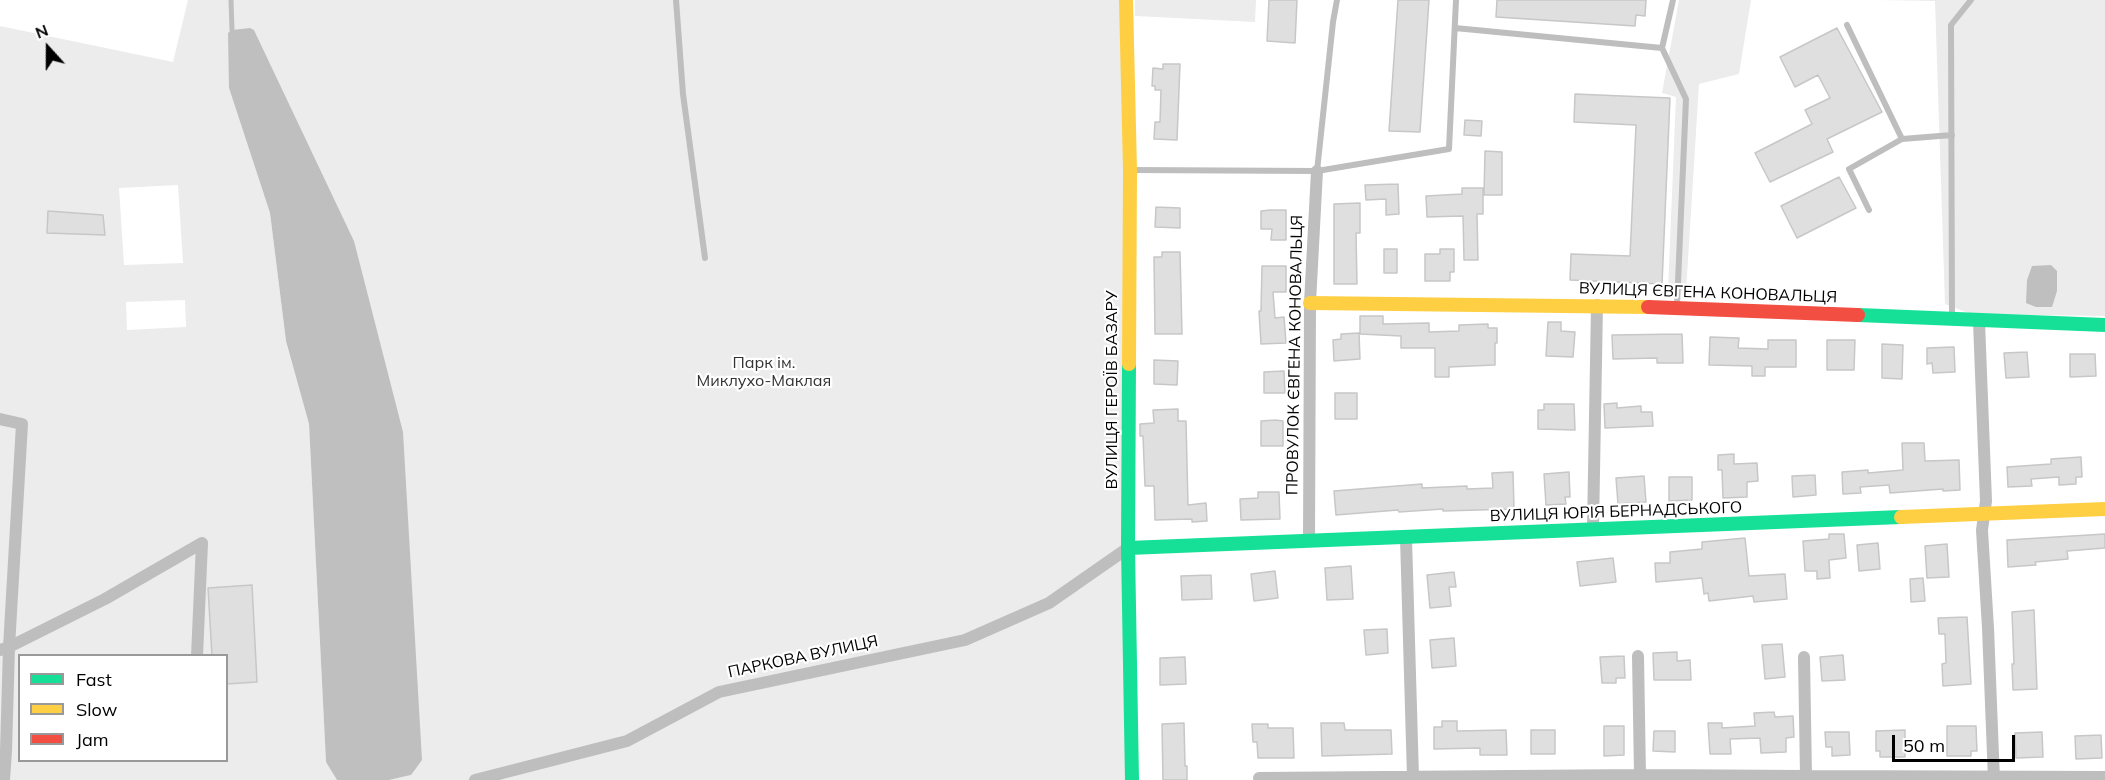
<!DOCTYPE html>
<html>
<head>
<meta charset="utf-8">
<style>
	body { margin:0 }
	#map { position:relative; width:2105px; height:780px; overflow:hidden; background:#fff; font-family:Mulish,sans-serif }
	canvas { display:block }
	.legend { position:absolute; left:18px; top:654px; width:210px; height:108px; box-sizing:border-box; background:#fff; border:2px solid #999; margin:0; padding:8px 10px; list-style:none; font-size:18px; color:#000 }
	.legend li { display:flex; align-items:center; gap:12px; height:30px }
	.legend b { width:30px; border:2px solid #999 }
	.north { position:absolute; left:18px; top:18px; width:60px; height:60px; -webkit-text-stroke:4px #fff; paint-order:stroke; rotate:339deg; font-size:16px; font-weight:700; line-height:24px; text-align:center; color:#000 }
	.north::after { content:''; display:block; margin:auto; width:21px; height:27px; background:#000; clip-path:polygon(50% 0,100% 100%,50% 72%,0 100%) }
	.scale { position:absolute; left:1892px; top:735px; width:123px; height:27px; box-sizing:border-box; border:3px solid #000; border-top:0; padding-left:8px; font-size:18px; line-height:21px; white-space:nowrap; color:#000; -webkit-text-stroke:4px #fff; paint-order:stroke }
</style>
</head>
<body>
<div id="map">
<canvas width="2105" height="780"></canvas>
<ul class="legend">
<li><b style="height:8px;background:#16e098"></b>Fast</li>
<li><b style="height:8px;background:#ffcf43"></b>Slow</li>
<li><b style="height:8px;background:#f24e42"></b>Jam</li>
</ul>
<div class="north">N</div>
<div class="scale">50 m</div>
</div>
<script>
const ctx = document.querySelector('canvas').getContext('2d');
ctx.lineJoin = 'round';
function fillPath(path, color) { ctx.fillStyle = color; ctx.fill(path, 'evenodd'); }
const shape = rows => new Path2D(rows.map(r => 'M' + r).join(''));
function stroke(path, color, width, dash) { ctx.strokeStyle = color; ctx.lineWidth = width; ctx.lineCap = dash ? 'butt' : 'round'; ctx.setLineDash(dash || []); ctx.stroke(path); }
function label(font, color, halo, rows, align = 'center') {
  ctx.font = font + ' Mulish,sans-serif'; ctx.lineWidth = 4.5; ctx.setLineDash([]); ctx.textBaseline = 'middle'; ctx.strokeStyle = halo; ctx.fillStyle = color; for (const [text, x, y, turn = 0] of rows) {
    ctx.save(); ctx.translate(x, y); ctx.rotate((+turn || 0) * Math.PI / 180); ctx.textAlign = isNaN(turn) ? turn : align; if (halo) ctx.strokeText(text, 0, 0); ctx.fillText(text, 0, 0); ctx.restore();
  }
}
fillPath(shape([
	[188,0,1126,0,1132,780,389,780,411,775,354,241,254,30,249,28,229,88,270,213,286,341,309,424,326,761,337,780,0,780,0,26,173,62],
	[178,185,183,263,124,265,119,188],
	[185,300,186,327,127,330,126,302],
	[252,586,257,682,227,684,226,760,20,760,20,656,212,655,208,588],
	[1135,0,1256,0,1255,22,1135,16],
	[1679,0,1751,0,1739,74,1699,84,1686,292,1668,290,1676,97,1662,93],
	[1878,0,2105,0,2105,316,1971,314,1945,304,1935,1]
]), '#ececec');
fillPath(shape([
	[250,28,254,30,354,241,403,432,422,760,411,775,389,780,337,780,326,762,309,424,286,341,270,213,229,88,228,33,232,30],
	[2051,265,2057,271,2057,291,2052,307,2036,307,2026,303,2027,280,2032,266]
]), '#bfbfbf');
stroke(shape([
	[231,0,232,30,234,37]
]), '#bfbfbf', 5);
const building = shape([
	[1269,0,1297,0,1295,43,1267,41,1269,0],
	[1398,0,1429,0,1420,132,1389,131,1398,0],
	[1497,0,1646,0,1645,16,1636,15,1635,26,1496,17,1497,0],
	[1837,28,1882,112,1827,139,1833,152,1770,182,1755,153,1812,124,1805,110,1830,98,1818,75,1795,87,1780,57,1837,28],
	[1163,64,1180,64,1177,140,1154,139,1155,122,1160,122,1161,90,1155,90,1155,86,1152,86,1153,68,1163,69,1163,64],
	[1575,94,1670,98,1662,284,1570,280,1571,254,1630,256,1636,125,1574,122,1575,94],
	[1465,120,1482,121,1481,136,1464,135,1465,120],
	[1485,151,1502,152,1502,195,1484,195,1485,151],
	[1839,177,1856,208,1797,238,1781,206,1839,177],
	[1398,184,1399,214,1386,215,1386,199,1366,200,1365,185,1398,184],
	[1462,188,1483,188,1483,214,1477,214,1478,260,1464,260,1463,216,1427,217,1426,196,1462,194,1462,188],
	[1360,203,1360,233,1356,233,1357,284,1334,284,1334,204,1360,203],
	[1156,207,1180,208,1180,228,1155,227,1156,207],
	[1270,210,1286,210,1286,240,1271,240,1272,229,1261,229,1261,211,1270,210],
	[48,211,103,215,105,235,47,233,48,211],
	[1384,249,1397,249,1397,273,1384,273,1384,249],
	[1440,249,1454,249,1454,272,1450,272,1450,281,1425,281,1425,254,1440,254,1440,249],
	[1162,252,1180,252,1182,334,1155,334,1154,257,1162,257,1162,252],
	[1262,266,1286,266,1286,292,1273,292,1275,318,1284,317,1286,343,1261,344,1259,311,1261,311,1262,266],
	[1360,316,1383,316,1383,324,1429,323,1429,332,1459,331,1459,325,1488,324,1488,328,1497,328,1497,343,1495,343,1495,365,1449,367,1449,377,1435,377,1435,348,1401,348,1401,336,1360,334,1360,316],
	[1548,322,1561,322,1561,331,1575,332,1573,357,1546,356,1548,322],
	[1359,333,1360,359,1334,361,1333,340,1341,339,1341,334,1359,333],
	[1682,334,1683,363,1657,363,1657,358,1613,359,1612,335,1682,334],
	[1710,337,1739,338,1738,348,1768,349,1768,340,1796,340,1796,367,1765,367,1765,376,1752,376,1752,366,1709,365,1710,337],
	[1827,340,1855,340,1854,370,1827,370,1827,340],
	[1882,344,1903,345,1902,379,1882,378,1882,344],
	[1954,347,1955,372,1933,373,1932,363,1927,364,1927,348,1954,347],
	[2027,352,2029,377,2006,378,2004,353,2027,352],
	[2070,354,2095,354,2096,376,2070,377,2070,354],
	[1154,360,1178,361,1177,385,1154,384,1154,360],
	[1284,371,1285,393,1264,393,1264,372,1284,371],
	[1335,393,1357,393,1357,419,1335,419,1335,393],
	[1617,403,1617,408,1641,406,1641,412,1652,412,1653,426,1605,428,1604,404,1617,403],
	[1544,404,1574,404,1575,430,1538,429,1538,410,1544,410,1544,404],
	[1178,409,1178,421,1186,421,1188,505,1206,503,1207,521,1192,522,1192,519,1155,520,1154,486,1145,486,1143,436,1140,436,1140,424,1154,423,1153,410,1178,409],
	[1275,420,1283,421,1283,446,1261,446,1261,421,1275,420],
	[1902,443,1924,443,1925,461,1959,460,1960,490,1943,491,1943,489,1890,493,1889,485,1860,487,1861,493,1843,494,1842,472,1868,470,1868,473,1903,470,1902,443],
	[1734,454,1734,464,1757,463,1758,481,1747,482,1747,497,1723,498,1722,470,1718,470,1718,455,1734,454],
	[2081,457,2082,477,2076,477,2076,484,2059,485,2059,477,2031,479,2032,486,2008,487,2007,467,2051,464,2051,459,2081,457],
	[1513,472,1514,509,1443,511,1443,509,1399,512,1398,510,1336,515,1334,491,1422,484,1422,488,1467,486,1467,489,1493,488,1492,473,1513,472],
	[1569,472,1570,497,1565,497,1566,504,1546,505,1544,474,1569,472],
	[1815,475,1816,495,1793,497,1792,476,1815,475],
	[1644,476,1646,502,1618,504,1616,478,1644,476],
	[1669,477,1692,477,1692,500,1669,501,1669,477],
	[1258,492,1279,492,1280,519,1241,520,1240,499,1258,498,1258,492],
	[1829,534,1844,534,1846,558,1829,560,1830,578,1817,579,1817,571,1805,571,1803,541,1829,539,1829,534],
	[2105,534,2105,548,2067,551,2068,559,2035,562,2036,565,2008,567,2007,540,2105,534],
	[1745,538,1749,576,1785,574,1787,599,1754,602,1753,596,1709,601,1708,593,1704,594,1702,578,1656,582,1655,563,1670,563,1670,552,1702,549,1702,542,1745,538],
	[1878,543,1880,569,1859,571,1857,545,1878,543],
	[1947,544,1949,577,1927,578,1925,546,1947,544],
	[1613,558,1616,582,1580,586,1577,562,1613,558],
	[1351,566,1353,599,1327,600,1325,568,1351,566],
	[1275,571,1278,598,1254,601,1251,574,1275,571],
	[1454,572,1456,587,1449,587,1451,606,1430,608,1427,575,1454,572],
	[1211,575,1212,599,1182,600,1181,576,1211,575],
	[1923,578,1925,601,1911,602,1910,579,1923,578],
	[252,585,257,682,226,684,226,656,212,656,208,588,252,585],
	[2034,610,2037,689,2013,690,2012,664,2014,664,2012,612,2034,610],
	[1967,617,1971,684,1943,686,1942,664,1946,663,1945,634,1939,634,1938,618,1967,617],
	[1387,629,1388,653,1366,655,1364,630,1387,629],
	[1454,638,1456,666,1432,668,1430,640,1454,638],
	[1782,644,1785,677,1765,679,1762,645,1782,644],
	[1677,652,1677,661,1690,660,1691,680,1654,680,1653,653,1677,652],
	[1843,655,1845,680,1822,681,1820,657,1843,655],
	[1624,656,1625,678,1616,678,1616,683,1602,683,1600,657,1624,656],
	[1185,657,1186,684,1160,685,1160,658,1185,657],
	[1774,712,1775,717,1793,716,1794,737,1786,738,1786,752,1761,753,1760,738,1730,739,1731,754,1710,754,1708,723,1722,723,1722,728,1755,726,1754,713,1774,712],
	[1442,721,1457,721,1457,731,1506,730,1507,755,1480,755,1480,748,1434,749,1434,727,1442,727,1442,721],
	[1184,723,1185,766,1187,766,1187,780,1163,780,1162,724,1184,723],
	[1321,723,1344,723,1345,730,1391,730,1392,754,1322,756,1321,723],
	[1252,724,1268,724,1268,728,1293,728,1294,758,1258,758,1257,742,1253,742,1252,724],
	[1604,726,1624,726,1624,755,1604,756,1604,726],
	[1947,726,1976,726,1977,751,1971,751,1971,756,1947,756,1947,726],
	[1531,730,1555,730,1555,754,1531,754,1531,730],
	[1905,730,1905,757,1880,757,1880,751,1876,751,1876,731,1905,730],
	[1654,731,1675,731,1675,752,1653,751,1654,731],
	[1825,732,1849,732,1850,755,1832,756,1832,747,1826,747,1825,732],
	[2042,732,2043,757,2016,758,2015,733,2042,732],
	[2101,735,2102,758,2076,759,2075,736,2101,735]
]);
fillPath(building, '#dfdfdf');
stroke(building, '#c7c7c7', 1.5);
stroke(shape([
	[676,0,683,94,705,258],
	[1847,25,1902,139],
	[1455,28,1662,48,1686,99,1677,305],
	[1662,48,1673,0],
	[1131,170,1317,171,1449,149,1456,0],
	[1317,171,1333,22,1337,0],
	[1869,210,1849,169,1902,139,1952,135],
	[1952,318,1951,25,1971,0]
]), '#bebebe', 6);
stroke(shape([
	[1979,322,1986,501,1982,530,1988,628,1994,780],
	[0,419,22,424,9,647,0,650],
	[1593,528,1597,305],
	[1406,538,1413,777],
	[1309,540,1310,303,1317,171],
	[197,656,202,543],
	[1638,656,1640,775,1806,776],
	[1804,657,1806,776,2105,777],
	[1259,778,1640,775],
	[4,780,6,751,9,647,105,599,202,543],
	[475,780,627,741,719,692,965,640,1049,603,1128,548]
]), '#bebebe', 12);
stroke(shape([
	[1858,315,2105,325],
	[1129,364,1128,548,1132,780],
	[1128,548,1901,517]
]), '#16e098', 14);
stroke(shape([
	[1126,0,1130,170,1129,364],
	[1310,303,1648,307],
	[1901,517,2105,509]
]), '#ffcf43', 14);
stroke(shape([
	[1648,307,1858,315]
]), '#f24e42', 14);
label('16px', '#000', '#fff', [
	["ВУЛИЦЯ ЄВГЕНА КОНОВАЛЬЦЯ",1708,293,2],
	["ПРОВУЛОК ЄВГЕНА КОНОВАЛЬЦЯ",1295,355,-89],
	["ВУЛИЦЯ ГЕРОЇВ БАЗАРУ",1112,390,-90],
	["ВУЛИЦЯ ЮРІЯ БЕРНАДСЬКОГО",1616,512,-2],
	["ПАРКОВА ВУЛИЦЯ",803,657,-12]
]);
label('16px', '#333', '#fff', [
	["Парк ім.",764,363],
	["Миклухо-Маклая",764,381]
]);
</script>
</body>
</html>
